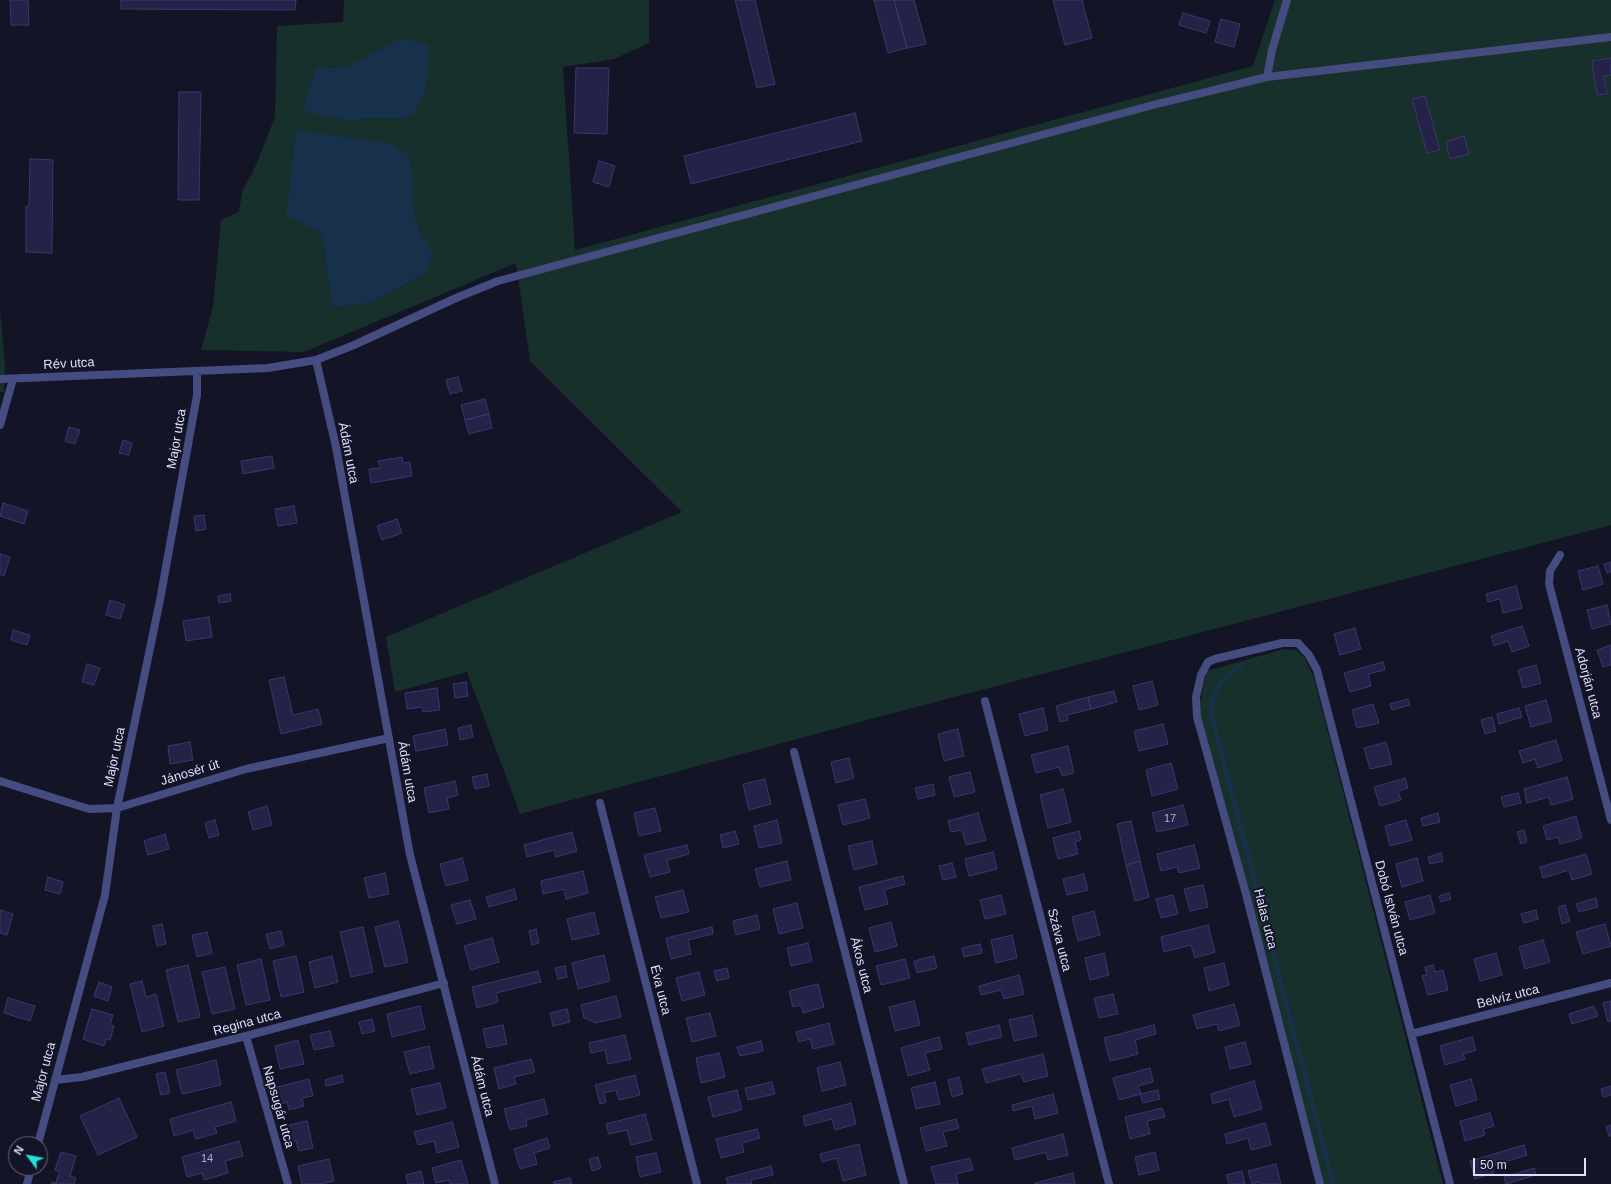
<!DOCTYPE html>
<html>
<head>
<meta charset="utf-8">
<style>
	body { margin:0 }
	#map { position:relative; width:1611px; height:1184px; overflow:hidden; background:#141427; font-family:Helvetica,sans-serif }
	canvas { display:block }
	.north { position:absolute; left:8px; top:1136px; width:40px; height:40px; box-sizing:border-box; background:#141427; border:1px solid #65657c; border-radius:50%; rotate:302deg; font-size:11px; font-weight:700; line-height:16px; text-align:center; color:#dedffb }
	.north::after { content:''; display:block; margin:auto; width:14px; height:18px; background:#23e2d8; clip-path:polygon(50% 0,100% 100%,50% 72%,0 100%) }
	.scale { position:absolute; left:1473px; top:1158px; width:113px; height:18px; box-sizing:border-box; border:2px solid #dedffb; border-top:0; padding-left:5px; font-size:12px; line-height:14px; white-space:nowrap; color:#dedffb; -webkit-text-stroke:3px #141427; paint-order:stroke }
</style>
</head>
<body>
<div id="map">
<canvas width="1611" height="1184"></canvas>
<div class="north">N</div>
<div class="scale">50 m</div>
</div>
<script>
const ctx = document.querySelector('canvas').getContext('2d');
ctx.lineJoin = 'round';
function fillPath(path, color) { ctx.fillStyle = color; ctx.fill(path, 'evenodd'); }
const shape = rows => new Path2D(rows.map(r => 'M' + r).join(''));
function stroke(path, color, width, dash) { ctx.strokeStyle = color; ctx.lineWidth = width; ctx.lineCap = dash ? 'butt' : 'round'; ctx.setLineDash(dash || []); ctx.stroke(path); }
function label(font, color, halo, rows, align = 'center') {
  ctx.font = font + ' Helvetica,sans-serif'; ctx.lineWidth = 4; ctx.setLineDash([]); ctx.textBaseline = 'middle'; ctx.strokeStyle = halo; ctx.fillStyle = color; for (const [text, x, y, turn = 0] of rows) {
    ctx.save(); ctx.translate(x, y); ctx.rotate((+turn || 0) * Math.PI / 180); ctx.textAlign = isNaN(turn) ? turn : align; if (halo) ctx.strokeText(text, 0, 0); ctx.fillText(text, 0, 0); ctx.restore();
  }
}
fillPath(shape([
	[344,0,649,0,649,43,614,59,563,67,575,250,1253,66,1275,0,1611,0,1611,525,882,716,520,814,467,672,395,692,386,637,682,512,530,361,516,263,304,352,201,350,213,306,221,220,239,212,242,192,256,165,275,117,277,26,343,22],
	[316,67,345,68,401,119,379,118,350,121],
	[413,178,414,214,422,234,426,273,371,303,332,308,322,234],
	[0,309,5,366,4,392,0,392],
	[1284,649,1296,650,1305,658,1314,678,1443,1184,1322,1184,1199,715,1203,687,1207,671]
]), '#17302c');
fillPath(shape([
	[401,38,428,44,428,72,424,96,413,115,401,119,379,118,350,121,303,111,316,67,345,68],
	[296,130,392,144,409,155,413,178,414,214,422,234,433,254,426,273,371,303,332,308,322,234,286,215]
]), '#163149');
stroke(shape([
	[1241,665,1220,683,1212,701,1211,712,1333,1184]
]), '#163149', 4.5);
const building = shape([
	[10,0,28,0,29,25,11,25,10,0],
	[121,0,296,0,295,10,121,9,121,0],
	[735,0,755,0,775,84,757,88,735,0],
	[874,0,894,0,907,48,888,53,874,0],
	[894,0,914,0,926,44,907,48,894,0],
	[1053,0,1082,0,1092,38,1065,45,1053,0],
	[1183,13,1210,21,1206,33,1179,25,1183,13],
	[1221,19,1240,24,1234,47,1215,42,1221,19],
	[1611,58,1611,75,1604,76,1607,94,1597,95,1592,61,1611,58],
	[576,68,609,68,607,134,574,133,576,68],
	[179,92,201,92,199,200,178,200,179,92],
	[1425,96,1440,150,1427,153,1412,99,1425,96],
	[855,113,862,141,691,184,684,156,855,113],
	[1464,136,1469,154,1450,159,1446,142,1464,136],
	[30,159,53,160,52,253,26,252,26,206,29,206,30,159],
	[599,161,615,166,609,187,593,182,599,161],
	[458,377,462,391,450,394,446,380,458,377],
	[485,399,489,414,465,420,461,405,485,399],
	[489,414,492,428,469,434,465,420,489,414],
	[69,427,80,430,75,444,65,441,69,427],
	[123,440,132,443,129,455,119,453,123,440],
	[272,456,274,468,243,474,241,461,272,456],
	[402,457,403,463,410,462,412,476,371,483,369,469,380,468,378,461,402,457],
	[3,503,28,511,24,524,0,516,3,503],
	[294,506,297,523,278,526,275,509,294,506],
	[204,515,206,529,196,531,194,516,204,515],
	[397,519,402,533,382,540,377,526,397,519],
	[0,554,10,557,4,576,0,574,0,554],
	[1611,562,1611,572,1607,573,1604,564,1611,562],
	[1598,566,1603,584,1583,590,1578,571,1598,566],
	[1516,586,1522,608,1503,613,1500,599,1488,602,1486,594,1516,586],
	[230,594,231,601,219,603,218,596,230,594],
	[110,600,125,605,120,619,106,615,110,600],
	[1607,605,1611,624,1592,629,1587,610,1607,605],
	[209,617,212,637,186,641,183,621,209,617],
	[1522,626,1529,646,1512,652,1508,641,1494,646,1491,636,1522,626],
	[1355,628,1361,649,1340,655,1334,634,1355,628],
	[13,630,30,635,27,645,11,640,13,630],
	[1611,645,1611,665,1603,667,1597,650,1611,645],
	[1383,662,1385,670,1368,674,1371,686,1350,692,1344,673,1383,662],
	[87,664,100,668,94,685,82,682,87,664],
	[1536,665,1541,683,1523,688,1518,670,1536,665],
	[284,677,293,715,318,709,322,724,281,734,269,680,284,677],
	[1152,681,1158,705,1139,710,1133,686,1152,681],
	[466,682,468,696,455,698,453,684,466,682],
	[437,688,440,710,423,712,422,707,407,709,405,693,437,688],
	[1114,691,1117,702,1091,709,1088,697,1114,691],
	[1088,697,1091,709,1067,715,1068,720,1060,722,1056,706,1088,697],
	[1408,699,1410,705,1392,710,1390,704,1408,699],
	[1546,700,1552,721,1531,727,1525,706,1546,700],
	[1373,704,1379,723,1357,728,1352,710,1373,704],
	[1043,708,1048,730,1025,736,1019,714,1043,708],
	[1519,708,1522,717,1499,724,1497,714,1519,708],
	[1492,717,1496,731,1485,734,1481,720,1492,717],
	[1163,724,1168,744,1139,751,1134,731,1163,724],
	[471,725,473,737,460,740,458,728,471,725],
	[445,729,448,745,416,751,413,736,445,729],
	[958,729,964,756,944,761,938,734,958,729],
	[1556,740,1562,760,1538,768,1535,759,1523,763,1519,751,1556,740],
	[190,742,193,760,170,764,168,746,190,742],
	[1386,742,1392,764,1370,769,1364,748,1386,742],
	[1068,746,1074,773,1062,776,1059,767,1036,773,1031,755,1068,746],
	[849,758,854,778,836,783,831,762,849,758],
	[1171,763,1178,789,1152,796,1146,770,1171,763],
	[970,772,975,792,954,797,949,777,970,772],
	[487,774,489,786,475,789,472,777,487,774],
	[1567,777,1573,799,1551,805,1549,797,1527,803,1524,789,1567,777],
	[1405,778,1408,788,1398,791,1401,800,1380,806,1374,787,1405,778],
	[765,779,771,804,749,810,743,784,765,779],
	[455,781,458,795,447,798,449,809,429,813,424,788,455,781],
	[933,784,935,795,918,799,915,788,933,784],
	[1063,789,1071,822,1048,828,1040,795,1063,789],
	[1518,793,1521,803,1504,807,1501,797,1518,793],
	[865,799,870,818,843,825,838,805,865,799],
	[1183,805,1188,825,1157,832,1152,813,1183,805],
	[267,806,272,825,253,830,248,812,267,806],
	[655,808,661,831,639,836,634,813,655,808],
	[978,813,986,840,966,845,962,830,951,832,948,821,978,813],
	[1438,813,1440,822,1423,826,1421,818,1438,813],
	[1576,816,1582,838,1560,844,1558,837,1547,840,1543,826,1576,816],
	[215,820,219,835,209,838,205,823,215,820],
	[777,820,782,843,759,848,754,826,777,820],
	[1406,820,1412,840,1390,846,1385,826,1406,820],
	[1131,821,1140,861,1126,865,1117,824,1131,821],
	[1524,830,1527,842,1521,844,1517,832,1524,830],
	[735,831,739,844,723,848,720,835,735,831],
	[1079,831,1081,840,1075,842,1078,854,1058,859,1053,838,1079,831],
	[572,832,577,851,556,857,554,850,527,857,524,845,572,832],
	[165,834,169,849,148,855,144,841,165,834],
	[872,841,877,864,854,870,848,846,872,841],
	[687,845,689,854,667,860,670,872,650,877,644,855,687,845],
	[1194,845,1200,868,1179,873,1177,867,1161,871,1157,854,1194,845],
	[993,852,997,869,969,876,965,859,993,852],
	[1441,853,1443,861,1430,864,1428,857,1441,853],
	[1586,854,1592,874,1572,880,1569,870,1543,878,1540,867,1586,854],
	[462,858,468,880,446,886,440,864,462,858],
	[1417,858,1423,881,1402,887,1396,864,1417,858],
	[787,861,791,880,760,887,755,869,787,861],
	[1140,861,1149,897,1135,901,1126,865,1140,861],
	[952,863,956,877,943,880,939,866,952,863],
	[583,871,588,893,566,899,564,889,543,894,541,881,583,871],
	[385,873,389,894,369,898,364,878,385,873],
	[1084,874,1088,890,1067,895,1063,879,1084,874],
	[903,876,905,884,884,890,888,904,865,910,859,887,903,876],
	[48,877,63,882,60,894,45,890,48,877],
	[1203,885,1208,907,1190,911,1184,889,1203,885],
	[514,889,517,899,489,907,486,897,514,889],
	[683,890,689,912,661,918,655,897,683,890],
	[1449,893,1451,899,1441,902,1439,896,1449,893],
	[1001,895,1006,914,985,919,980,900,1001,895],
	[1173,895,1178,914,1161,918,1156,899,1173,895],
	[1430,895,1435,913,1410,920,1405,902,1430,895],
	[1596,898,1598,907,1579,912,1576,904,1596,898],
	[470,900,476,919,457,924,451,905,470,900],
	[797,903,803,928,779,934,773,909,797,903],
	[1565,905,1570,921,1562,924,1558,907,1565,905],
	[0,910,13,914,7,935,0,933,0,910],
	[1536,910,1538,919,1524,923,1521,914,1536,910],
	[1094,911,1100,935,1078,941,1072,917,1094,911],
	[594,912,599,934,572,940,567,919,594,912],
	[757,915,760,929,736,935,733,921,757,915],
	[398,921,408,962,385,967,375,927,398,921],
	[891,922,897,946,875,952,869,928,891,922],
	[162,924,166,944,157,946,153,926,162,924],
	[1605,924,1611,946,1583,954,1576,932,1605,924],
	[1208,925,1215,952,1195,958,1191,945,1164,952,1161,937,1208,925],
	[363,927,373,972,351,977,340,932,363,927],
	[712,927,713,934,688,940,691,954,671,959,666,938,712,927],
	[536,929,539,943,532,945,529,931,536,929],
	[281,931,284,945,270,949,266,934,281,931],
	[207,932,212,953,197,957,192,935,207,932],
	[1012,935,1017,958,996,963,991,940,1012,935],
	[492,938,499,962,471,970,464,946,492,938],
	[1543,940,1550,962,1525,969,1519,947,1543,940],
	[808,943,812,961,791,966,787,948,808,943],
	[980,944,982,953,964,957,962,948,980,944],
	[1104,953,1109,975,1090,980,1085,958,1104,953],
	[1496,953,1502,975,1480,981,1474,959,1496,953],
	[604,955,610,981,578,989,572,963,604,955],
	[296,956,304,992,281,997,273,961,296,956],
	[332,956,338,982,315,988,309,962,332,956],
	[934,956,937,968,917,973,914,961,934,956],
	[261,959,270,1000,246,1005,237,965,261,959],
	[905,959,910,978,881,985,876,966,905,959],
	[1224,963,1229,985,1209,991,1204,968,1224,963],
	[188,965,200,1017,178,1022,166,970,188,965],
	[1433,965,1435,972,1443,970,1448,990,1428,995,1422,976,1427,975,1425,967,1433,965],
	[565,966,567,977,558,979,555,968,565,966],
	[225,967,235,1009,212,1014,202,972,225,967],
	[727,968,729,978,717,981,714,971,727,968],
	[538,971,541,982,496,993,498,1002,477,1008,472,987,538,971],
	[699,972,705,995,682,1001,676,978,699,972],
	[1019,975,1024,994,1004,999,1001,990,981,995,979,986,1019,975],
	[142,981,146,997,156,994,164,1026,142,1032,130,984,142,981],
	[99,982,112,987,108,1001,94,996,99,982],
	[818,984,824,1007,803,1013,801,1005,793,1007,789,991,818,984],
	[1113,994,1118,1014,1099,1018,1094,998,1113,994],
	[616,996,621,1017,596,1023,584,1018,581,1005,616,996],
	[8,998,35,1006,30,1021,4,1013,8,998],
	[914,1001,920,1025,895,1031,889,1007,914,1001],
	[1611,1001,1611,1021,1608,1022,1603,1003,1611,1001],
	[1234,1004,1240,1025,1219,1031,1217,1024,1197,1029,1193,1015,1234,1004],
	[420,1006,425,1029,392,1037,387,1014,420,1006],
	[1594,1006,1598,1016,1572,1024,1569,1014,1594,1006],
	[92,1009,113,1015,110,1025,114,1026,110,1040,106,1039,104,1046,83,1039,92,1009],
	[567,1009,570,1022,553,1026,550,1013,567,1009],
	[710,1013,716,1036,692,1042,686,1018,710,1013],
	[1032,1015,1037,1036,1014,1041,1009,1020,1032,1015],
	[372,1019,375,1031,362,1034,359,1022,372,1019],
	[829,1023,834,1044,813,1049,810,1039,799,1042,796,1032,829,1023],
	[503,1025,507,1044,487,1048,483,1029,503,1025],
	[999,1025,1002,1037,969,1045,966,1033,999,1025],
	[1154,1025,1156,1034,1135,1040,1138,1054,1110,1061,1104,1038,1154,1025],
	[330,1031,334,1046,314,1050,310,1035,330,1031],
	[625,1035,631,1059,608,1064,605,1050,591,1053,589,1043,625,1035],
	[939,1037,942,1049,925,1053,930,1070,908,1076,901,1048,939,1037],
	[1472,1037,1476,1050,1463,1054,1465,1059,1445,1065,1440,1046,1472,1037],
	[298,1040,304,1064,280,1069,275,1046,298,1040],
	[761,1041,763,1051,740,1056,737,1047,761,1041],
	[1245,1042,1251,1064,1230,1069,1225,1047,1245,1042],
	[429,1046,434,1068,410,1074,404,1052,429,1046],
	[719,1053,725,1077,701,1083,696,1058,719,1053],
	[1043,1054,1048,1076,1024,1082,1021,1074,986,1083,982,1069,1043,1054],
	[531,1059,535,1072,514,1077,516,1084,499,1089,494,1068,531,1059],
	[216,1060,221,1085,182,1094,176,1070,216,1060],
	[840,1062,846,1085,822,1091,817,1068,840,1062],
	[1150,1068,1153,1082,1138,1086,1141,1094,1119,1100,1113,1078,1150,1068],
	[165,1072,170,1093,161,1095,156,1074,165,1072],
	[342,1075,343,1082,326,1086,325,1080,342,1075],
	[635,1075,640,1095,619,1100,616,1090,604,1093,606,1102,600,1104,595,1085,635,1075],
	[959,1077,963,1094,952,1097,948,1080,959,1077],
	[309,1079,313,1096,302,1098,304,1106,289,1110,287,1102,278,1105,274,1088,309,1079],
	[1471,1079,1477,1100,1456,1106,1450,1085,1471,1079],
	[1254,1081,1262,1109,1234,1117,1229,1099,1213,1104,1211,1094,1254,1081],
	[772,1082,775,1094,748,1100,745,1088,772,1082],
	[935,1082,940,1104,916,1109,911,1088,935,1082],
	[440,1083,446,1108,417,1115,411,1089,440,1083],
	[1611,1086,1611,1095,1603,1097,1601,1089,1611,1086],
	[737,1090,742,1110,713,1117,708,1097,737,1090],
	[1158,1090,1160,1099,1143,1103,1140,1094,1158,1090],
	[1053,1094,1058,1113,1035,1119,1032,1106,1013,1111,1012,1105,1053,1094],
	[119,1098,137,1137,98,1155,80,1116,119,1098],
	[544,1099,548,1114,526,1120,527,1126,510,1130,504,1109,544,1099],
	[231,1102,236,1121,215,1127,217,1133,196,1139,193,1130,174,1136,170,1119,231,1102],
	[851,1103,856,1124,835,1130,832,1119,805,1126,803,1116,851,1103],
	[1162,1108,1165,1117,1147,1121,1150,1134,1130,1139,1125,1117,1162,1108],
	[1490,1113,1494,1126,1483,1129,1485,1135,1465,1141,1460,1121,1490,1113],
	[645,1114,652,1140,631,1145,627,1130,609,1134,606,1124,645,1114],
	[956,1119,959,1128,943,1132,947,1146,926,1151,920,1128,956,1119],
	[307,1121,313,1148,299,1151,296,1141,289,1142,285,1126,307,1121],
	[452,1122,459,1147,437,1153,434,1141,418,1145,414,1132,452,1122],
	[1265,1123,1271,1145,1251,1150,1248,1138,1227,1144,1225,1134,1265,1123],
	[1611,1125,1611,1136,1609,1136,1606,1127,1611,1125],
	[757,1129,760,1138,742,1143,744,1152,721,1158,716,1139,757,1129],
	[1063,1134,1068,1155,1048,1160,1046,1152,1015,1160,1012,1148,1063,1134],
	[547,1138,550,1148,534,1153,537,1164,520,1169,514,1149,547,1138],
	[239,1141,243,1156,225,1161,228,1173,204,1180,202,1173,187,1177,182,1157,239,1141],
	[859,1144,866,1175,843,1181,837,1158,822,1162,820,1154,859,1144],
	[1524,1145,1527,1155,1492,1166,1494,1173,1475,1179,1470,1161,1524,1145],
	[61,1152,76,1156,70,1176,76,1178,74,1184,52,1184,52,1182,56,1183,59,1172,55,1170,61,1152],
	[1155,1152,1159,1170,1139,1175,1135,1157,1155,1152],
	[656,1153,661,1172,640,1177,636,1157,656,1153],
	[598,1157,601,1168,592,1171,589,1159,598,1157],
	[970,1158,973,1170,956,1174,958,1184,936,1184,931,1167,970,1158],
	[329,1159,334,1181,321,1184,302,1184,298,1166,329,1159],
	[461,1160,468,1184,450,1184,449,1180,436,1183,432,1168,461,1160],
	[1276,1164,1281,1184,1261,1184,1260,1182,1252,1184,1248,1171,1276,1164],
	[771,1166,773,1175,751,1180,752,1184,728,1184,726,1178,771,1166],
	[1534,1168,1536,1175,1506,1184,1504,1177,1534,1168],
	[421,1171,424,1184,408,1184,406,1175,421,1171],
	[1242,1171,1245,1184,1229,1184,1226,1175,1242,1171],
	[1073,1173,1075,1184,1035,1184,1035,1183,1073,1173],
	[570,1178,572,1184,554,1184,553,1182,570,1178]
]);
fillPath(building, '#242246');
stroke(building, '#39376f', 1);
stroke(shape([
	[1267,77,1272,50,1287,0],
	[316,360,336,447,410,855,495,1184],
	[0,379,268,368,316,360,354,345,456,298,498,281,1153,105,1267,77,1611,37],
	[0,425,13,379],
	[1560,555,1550,571,1549,584,1611,820],
	[985,701,1109,1184],
	[794,752,904,1184],
	[0,781,89,809,117,808,246,769,389,738],
	[600,803,697,1184],
	[1411,1034,1611,983],
	[246,1036,288,1184],
	[55,1080,82,1077,246,1036,444,983],
	[38,1144,105,895,117,808,160,600,197,395,197,371],
	[27,1184,31,1168],
	[1320,1184,1246,894,1197,717,1196,697,1201,675,1208,662,1215,659,1282,643,1298,643,1309,655,1317,670,1450,1184]
]), '#454c80', 8);
label('11px', '#b0b0ce', null, [
	["17",1170,819],
	["14",207,1159]
]);
label('13px', '#dedffb', '#141427', [
	["Rév utca",69,364,-3],
	["Major utca",177,439,-80],
	["Ádám utca",348,453,79],
	["Adorján utca",1588,683,75],
	["Major utca",115,757,-78],
	["Ádám utca",407,772,80],
	["Jánosér út",190,773,-17],
	["Dobó István utca",1391,908,75],
	["Halas utca",1265,919,76],
	["Száva utca",1059,940,76],
	["Ákos utca",861,965,76],
	["Éva utca",660,990,76],
	["Belvíz utca",1508,997,-14],
	["Regina utca",247,1023,-15],
	["Major utca",44,1072,-75],
	["Ádám utca",482,1086,76],
	["Napsugár utca",278,1107,74]
]);
</script>
</body>
</html>
